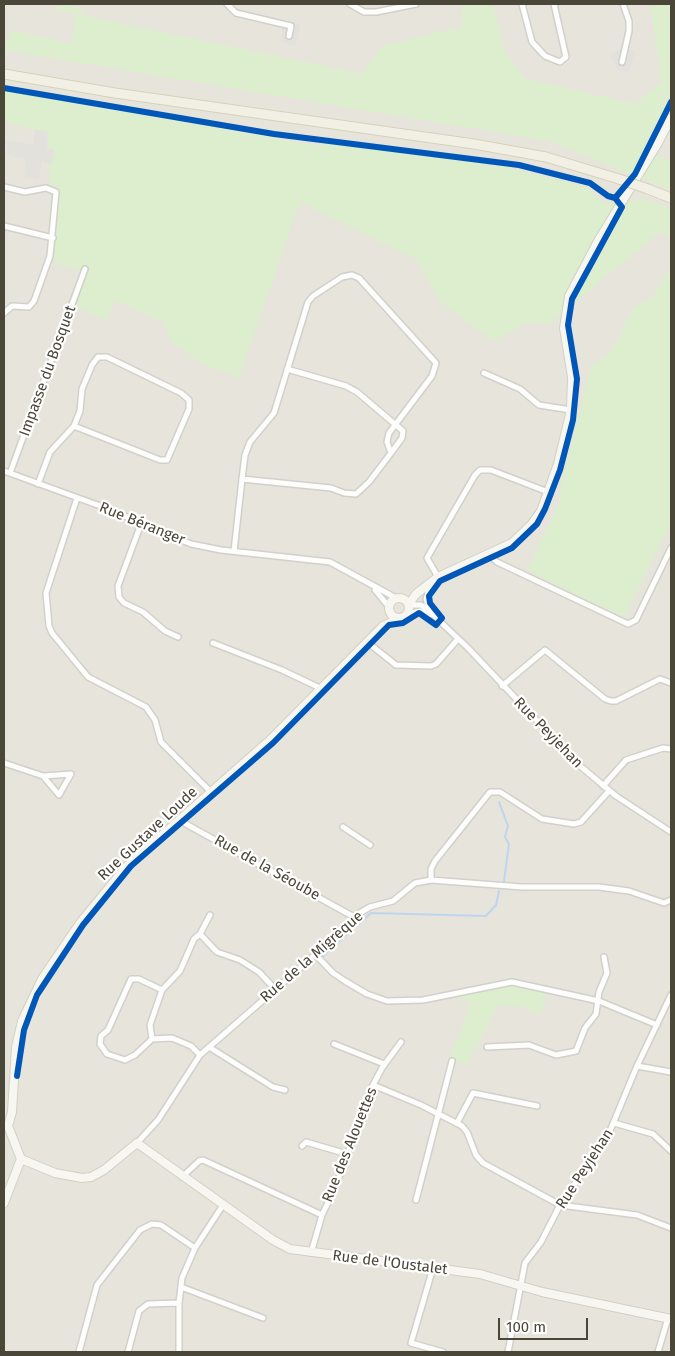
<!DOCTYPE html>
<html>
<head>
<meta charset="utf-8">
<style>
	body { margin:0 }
	#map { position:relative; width:675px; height:1356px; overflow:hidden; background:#f3f2ed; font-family:"Fira Sans",sans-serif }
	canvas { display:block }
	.frame { position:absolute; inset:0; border:5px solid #4a4638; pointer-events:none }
	.scale { position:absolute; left:498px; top:1318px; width:90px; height:22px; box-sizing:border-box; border:2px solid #4a4638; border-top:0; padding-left:6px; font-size:15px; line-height:18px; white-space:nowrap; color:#4a4638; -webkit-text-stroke:4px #fff; paint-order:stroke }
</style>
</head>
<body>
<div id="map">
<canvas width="675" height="1356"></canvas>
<div class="frame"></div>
<div class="scale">100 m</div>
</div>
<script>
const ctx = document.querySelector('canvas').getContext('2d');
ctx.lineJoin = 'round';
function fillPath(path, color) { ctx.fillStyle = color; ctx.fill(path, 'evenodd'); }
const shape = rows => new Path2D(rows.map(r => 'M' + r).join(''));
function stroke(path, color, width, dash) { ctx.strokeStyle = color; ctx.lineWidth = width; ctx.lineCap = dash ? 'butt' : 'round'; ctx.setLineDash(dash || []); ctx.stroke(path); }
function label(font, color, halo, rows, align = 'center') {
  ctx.font = font + ' "Fira Sans",sans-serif'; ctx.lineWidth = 4.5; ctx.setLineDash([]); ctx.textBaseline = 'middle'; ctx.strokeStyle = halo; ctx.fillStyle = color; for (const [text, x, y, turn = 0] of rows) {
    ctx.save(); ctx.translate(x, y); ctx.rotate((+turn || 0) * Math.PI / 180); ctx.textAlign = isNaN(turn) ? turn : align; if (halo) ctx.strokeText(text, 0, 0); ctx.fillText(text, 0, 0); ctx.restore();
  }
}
fillPath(shape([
	[4,4,671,4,671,1352,4,1352]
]), '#e7e5db');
fillPath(shape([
	[68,4,73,4,87,14,57,11,59,5,68,6],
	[463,4,493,4,505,52,526,79,635,104,662,82,650,5,671,4,671,94,667,100,657,132,651,134,644,150,671,161,671,190,549,141,4,50,4,45,13,30,72,44,76,14,362,74,382,46,452,29,460,30],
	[4,90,319,146,323,142,483,161,588,188,604,204,646,199,671,209,671,237,659,233,548,325,528,322,493,341,439,301,416,259,302,203,295,215,239,378,199,362,170,340,165,323,121,303,113,301,107,321,76,307,86,273,53,261,48,135,4,121],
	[671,265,671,522,624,618,527,570,561,499,560,489,591,366,611,352,632,310,655,295],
	[506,985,547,993,540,1014,523,1007,498,1005,475,1051,471,1051,468,1066,449,1057,468,1014,468,1000,458,998,457,995]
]), '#dceecd');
fillPath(shape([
	[283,20,301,24,296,46,281,42],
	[622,48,635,51,629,73,617,69,609,55],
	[35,129,48,132,47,148,54,150,52,164,42,162,39,180,24,177,26,159,6,154,7,147,4,147,4,139,33,145]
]), '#e2e1dc');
stroke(shape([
	[499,802,508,826,505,837,509,844,504,881],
	[361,922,371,913,486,916,496,905,499,891],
	[323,956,359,923]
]), '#bed5f0', 2);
const street = shape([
	[227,4,236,13,291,26,289,36],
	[350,4,364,12,376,12,416,4],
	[522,4,532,42,545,56,560,62,566,57,554,4],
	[622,62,629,31,629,21,623,4],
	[4,187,25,192,46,188,56,192,50,256,34,301,29,307,12,306,4,313],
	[4,226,53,238],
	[287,369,346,386,357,392,403,431,402,438,391,453],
	[484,373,520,389,539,405,571,410],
	[4,471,103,507,191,544,221,550,330,562,396,598],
	[10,473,85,269],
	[38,484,50,452,74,426,80,411,82,389,92,365,98,357,107,357,181,393,189,400,189,409,167,460,160,460,74,426],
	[77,498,46,593,49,626,52,633,88,677,146,707,155,720,161,742,211,792],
	[141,524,118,586,119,597,124,603,143,612,165,631,178,637],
	[234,551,242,479,245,455,250,442,274,413,308,302,313,296,342,277,352,275,359,278,436,363,432,376,389,433,387,442,391,453,369,482,356,494,344,493,331,488,242,479],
	[488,554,497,562,628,624,636,620,671,548],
	[438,577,427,558,475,475,480,470,491,470,548,492],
	[375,590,389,607],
	[409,605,421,605,428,610,468,648,579,765,616,796,671,832],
	[429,609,426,599,431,584],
	[408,614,420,611,430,615],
	[367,642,396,665,431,666,436,664,458,639],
	[213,643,282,670,322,689],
	[502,686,545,650,605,699,611,701,616,701,660,679,671,683],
	[4,763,43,776,71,774,59,795,43,776],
	[603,786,626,760,663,748,671,749],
	[179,818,186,824,354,917],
	[343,827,370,845],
	[431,880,431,869,435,861,490,792,500,792,542,819,574,824,581,822,609,791],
	[200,934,217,952,240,960,259,972,275,989],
	[315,954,333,973,345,981,367,994,387,1001,423,1000,512,982,599,1001,657,1025],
	[152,1039,135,1055,125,1060,107,1054,100,1044,101,1036,108,1030,131,979,139,979,162,990],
	[334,1044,384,1064],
	[209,1047,273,1087,285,1090],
	[487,1047,529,1045,556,1055,576,1051,585,1028,596,1014,599,992,607,973,604,957],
	[200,1055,191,1046,172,1038,152,1039,150,1025,162,990,180,971,194,939,200,934,210,915],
	[637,1066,671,1072],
	[373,1085,421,1105,462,1126,467,1132,476,1155,483,1163,560,1205,637,1215,671,1228],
	[457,1123,473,1093,537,1106],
	[614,1123,653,1134,671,1151],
	[137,1143,158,1120,200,1055,347,927,358,914,370,907,393,901,415,883,431,880,522,887,599,887,629,891,664,903,671,900],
	[302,1146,306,1142,347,1154],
	[182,1177,199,1161,203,1160,322,1215],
	[416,1200,452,1061],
	[311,1253,322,1215,335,1188,371,1089,382,1068,401,1042],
	[433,1268,411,1343,443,1352],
	[181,1287,263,1318],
	[79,1352,97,1285,140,1230,152,1224,161,1225,195,1248],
	[128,1352,139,1311,148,1304,179,1303],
	[179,1352,179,1303,182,1278,195,1248,223,1205],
	[508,1352,525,1263,541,1242,560,1205,607,1138,637,1066,671,995],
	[658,1352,668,1318]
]);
const secondary = shape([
	'389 608a10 10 0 1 1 20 0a10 10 0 1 1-20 0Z',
	[409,604,416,594,438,577,512,543,531,525,541,511,558,464,571,410,572,377,564,328,569,296,598,241,658,143,671,118],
	[8,1126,12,1112,16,1047,22,1021,42,979,80,923,127,866,270,740,383,626,399,619],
	[21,1159,55,1173,82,1178,91,1177,104,1170,137,1143,273,1240,290,1249,480,1274,542,1292,671,1319],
	[4,1203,21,1159,8,1126]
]);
const primary = shape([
	[4,74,115,93,474,144,546,157,619,179],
	[648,189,671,198]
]);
stroke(street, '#d1d0cb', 8);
stroke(secondary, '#d2d0c4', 10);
stroke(primary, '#d5d2ba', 11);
stroke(street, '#fdfdfc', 5);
stroke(secondary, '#f7f6f0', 8);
stroke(primary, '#f2f0e5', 9);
const primaryBridge = shape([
	[619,179,648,189]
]);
stroke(primaryBridge, '#d5d2ba', 11, []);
stroke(primaryBridge, '#f2f0e5', 9);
stroke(shape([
	[4,88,274,134,519,165,590,183,608,196,615,198,622,207,572,299,568,325,577,379,573,420,560,470,545,509,537,524,512,548,440,581,429,596,430,603,442,618,436,625,419,613,403,623,389,625,273,743,131,866,83,925,37,995,24,1030,17,1076],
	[615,198,635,174,671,102]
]), '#0057b8', 6);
label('15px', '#4a4638', '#fff', [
	["Impasse du Bosquet",48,371,-70],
	["Rue Béranger",142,524,22],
	["Rue Peyjehan",548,733,46],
	["Rue Gustave Loude",148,834,-43],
	["Rue de la Séoube",267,868,29],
	["Rue de la Migrèque",312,957,-41],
	["Rue des Alouettes",350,1145,-68],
	["Rue Peyjehan",585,1169,-57],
	["Rue de l'Oustalet",390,1263,7]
]);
</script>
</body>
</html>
